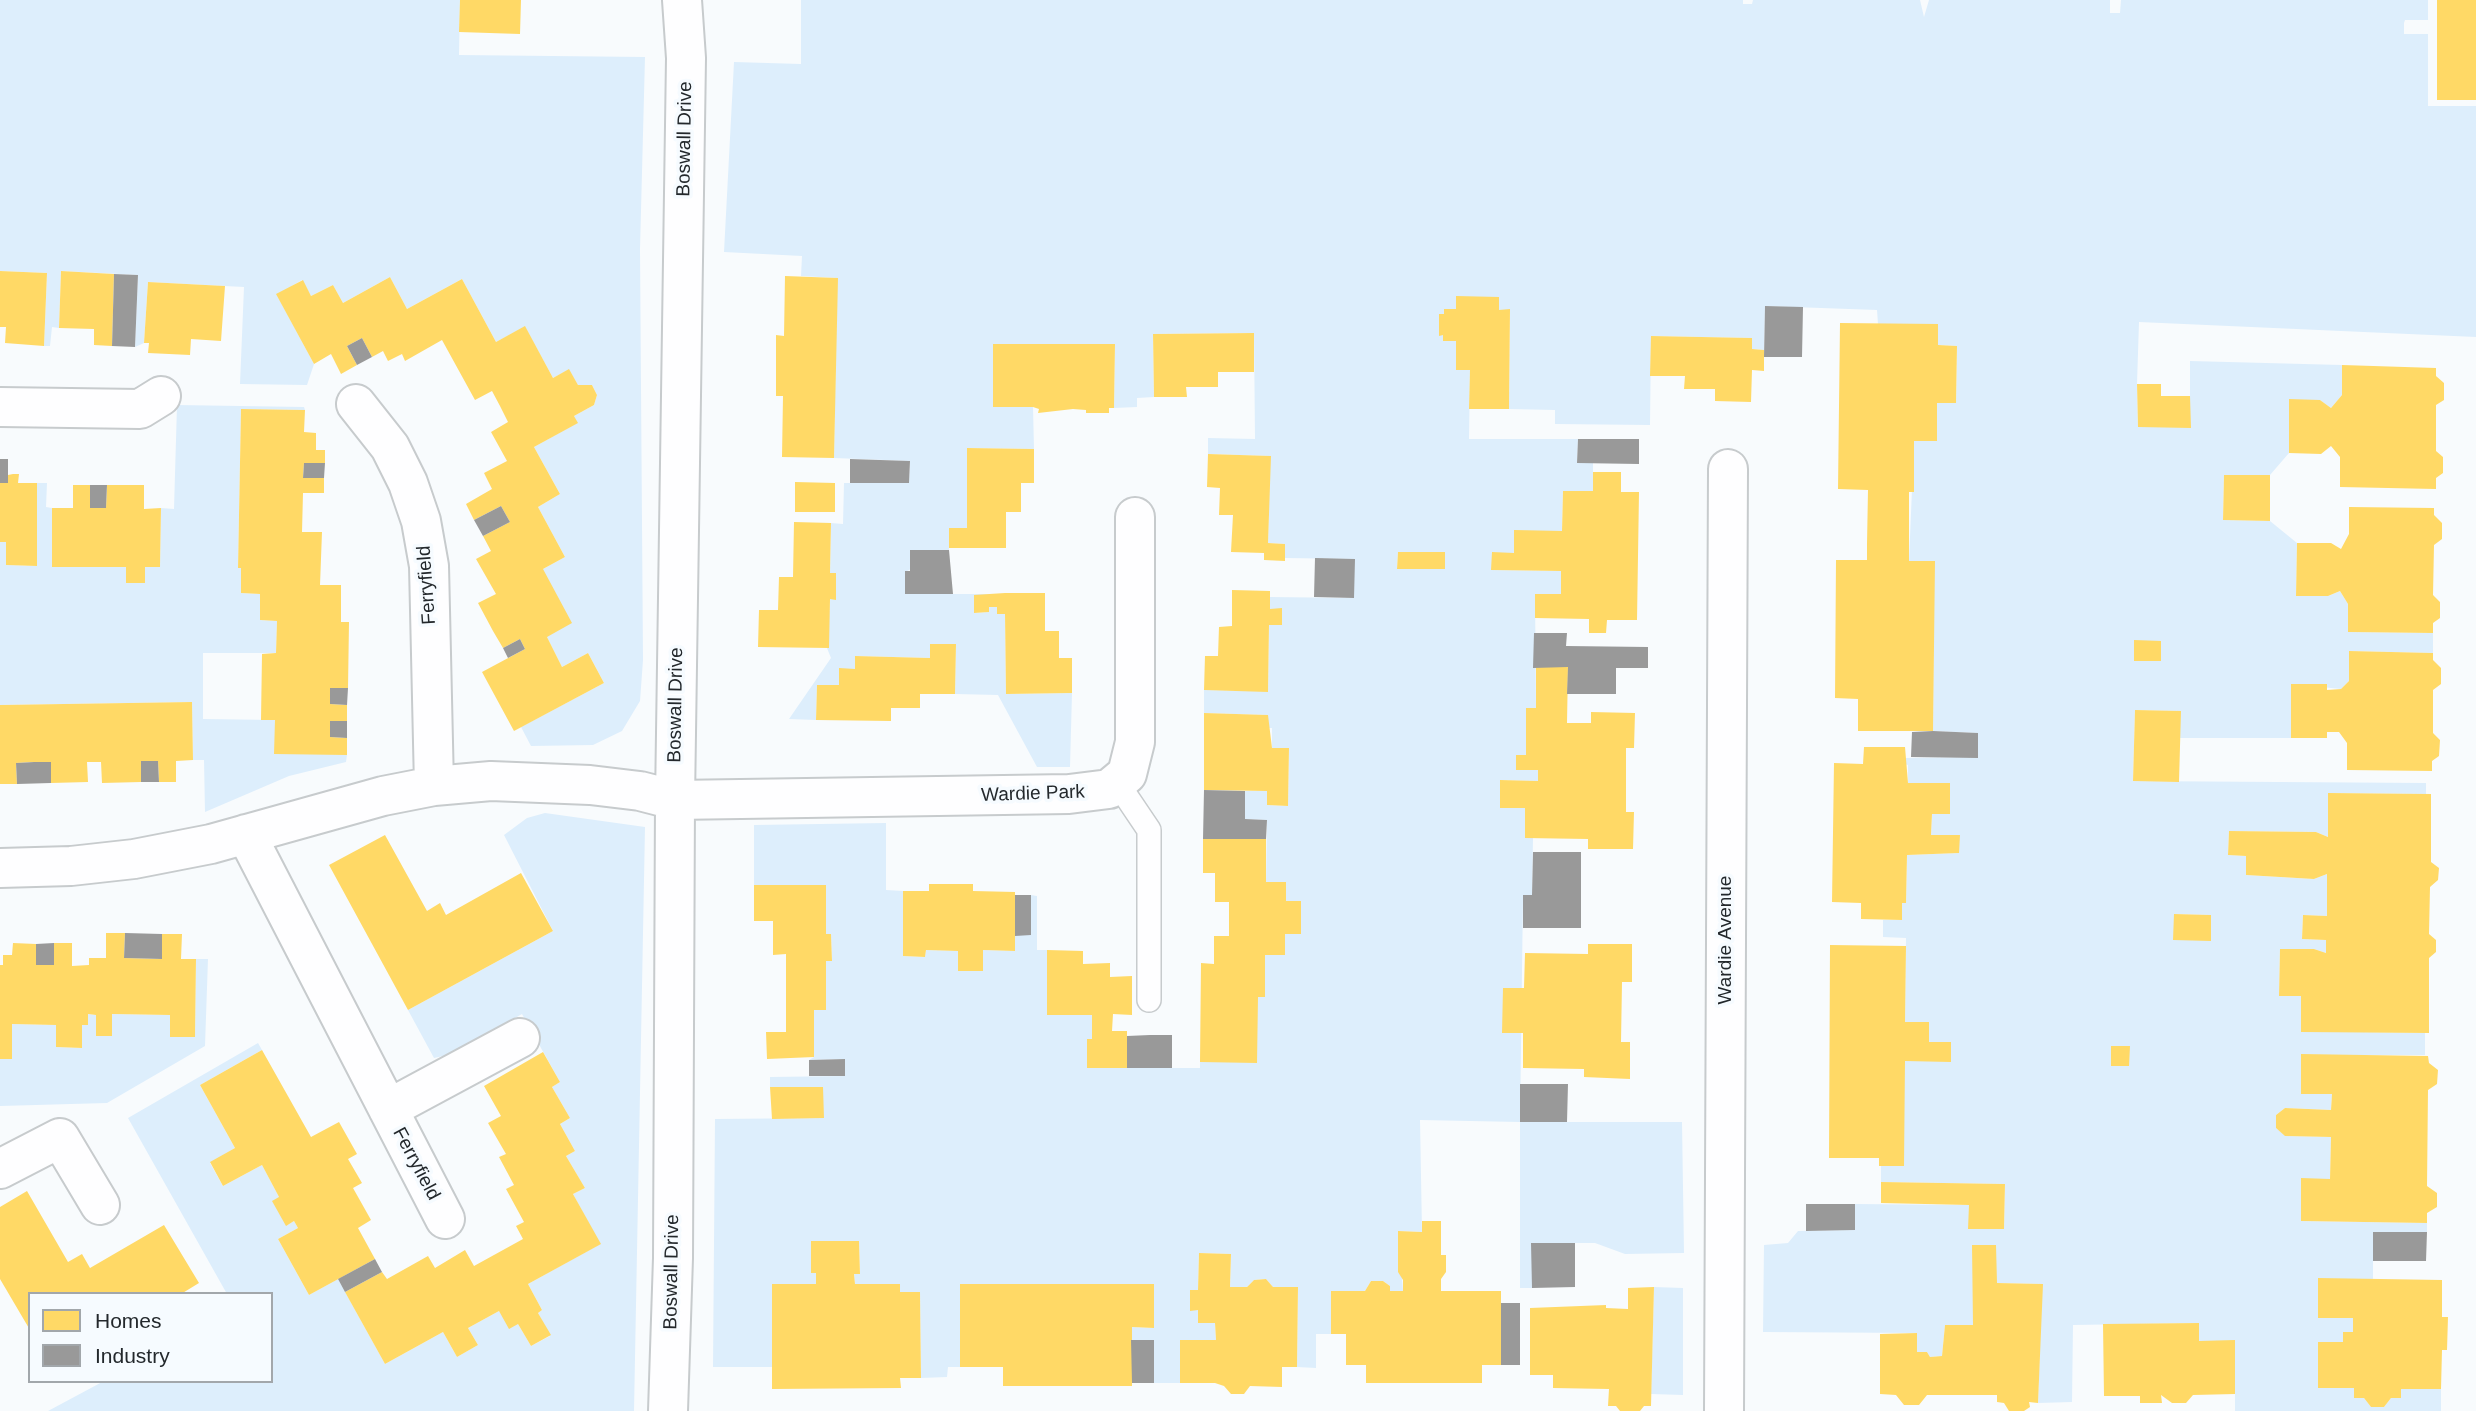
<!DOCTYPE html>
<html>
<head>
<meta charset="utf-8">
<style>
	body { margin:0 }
	#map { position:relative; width:2476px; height:1411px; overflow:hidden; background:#f8fbfd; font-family:Helvetica,sans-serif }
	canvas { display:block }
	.legend { position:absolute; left:28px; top:1292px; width:245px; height:91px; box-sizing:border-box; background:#f6fbff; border:2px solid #a2a7ab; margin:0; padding:9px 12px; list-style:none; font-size:21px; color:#23282c }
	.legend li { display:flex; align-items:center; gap:14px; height:35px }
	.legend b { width:35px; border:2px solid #a2a7ab }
</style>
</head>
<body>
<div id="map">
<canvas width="2476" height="1411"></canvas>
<ul class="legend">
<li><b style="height:19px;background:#ffd966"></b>Homes</li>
<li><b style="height:19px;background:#999"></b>Industry</li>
</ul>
</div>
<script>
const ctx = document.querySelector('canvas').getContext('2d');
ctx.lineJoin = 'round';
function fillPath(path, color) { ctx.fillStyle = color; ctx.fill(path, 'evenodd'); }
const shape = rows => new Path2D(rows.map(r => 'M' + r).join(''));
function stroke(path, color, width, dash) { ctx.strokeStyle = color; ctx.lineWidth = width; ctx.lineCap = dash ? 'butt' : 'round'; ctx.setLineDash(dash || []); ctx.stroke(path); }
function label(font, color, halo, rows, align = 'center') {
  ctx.font = font + ' Helvetica,sans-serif'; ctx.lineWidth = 7; ctx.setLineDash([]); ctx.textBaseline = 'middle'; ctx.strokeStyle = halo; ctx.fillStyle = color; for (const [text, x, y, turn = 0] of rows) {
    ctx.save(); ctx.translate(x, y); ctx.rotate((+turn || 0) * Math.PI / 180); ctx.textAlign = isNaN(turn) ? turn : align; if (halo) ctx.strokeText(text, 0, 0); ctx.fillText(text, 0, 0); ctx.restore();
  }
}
fillPath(shape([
	[0,0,460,0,459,55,645,57,640,249,643,660,640,701,622,731,593,745,531,746,521,727,604,683,588,653,562,667,547,637,543,569,565,557,538,507,560,494,534,447,577,423,574,416,594,405,597,395,592,385,578,385,569,370,553,378,525,327,496,342,462,279,407,309,390,277,343,303,333,285,311,296,302,280,277,295,314,364,307,385,240,384,244,287,148,282,144,343,135,347,138,275,61,271,59,328,52,327,50,346,44,346,47,273,0,271],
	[801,0,1743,0,1743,4,1752,4,1753,0,1920,0,1924,17,1929,0,2110,0,2110,13,2120,13,2121,0,2428,0,2428,20,2405,20,2404,23,2404,34,2428,34,2428,106,2476,106,2476,337,2139,322,2137,384,2138,427,2190,427,2190,361,2342,365,2342,395,2331,408,2320,400,2289,400,2289,453,2270,475,2224,475,2223,520,2270,521,2297,543,2296,595,2328,596,2340,591,2348,604,2348,632,2433,633,2433,653,2349,651,2349,681,2341,689,2291,684,2291,738,2180,738,2180,711,2135,710,2133,781,2426,783,2426,794,2328,793,2328,837,2316,832,2229,831,2228,855,2246,856,2246,875,2314,879,2327,874,2327,916,2303,915,2302,939,2326,940,2326,953,2314,949,2280,949,2279,995,2301,996,2301,1031,2425,1033,2425,1055,2302,1055,2301,1094,2332,1094,2331,1110,2285,1108,2276,1115,2276,1128,2286,1136,2331,1137,2330,1179,2301,1179,2301,1221,2427,1223,2427,1232,2373,1232,2373,1279,2318,1279,2318,1318,2353,1318,2353,1332,2343,1332,2343,1342,2318,1342,2318,1388,2354,1388,2354,1398,2364,1398,2371,1407,2384,1407,2391,1398,2401,1398,2401,1389,2441,1389,2441,1411,2235,1411,2235,1341,2199,1341,2198,1323,2073,1325,2072,1402,2038,1403,2042,1284,1997,1283,1973,1296,1973,1325,1945,1325,1942,1356,1930,1357,1927,1352,1917,1352,1916,1333,1763,1332,1764,1245,1788,1243,1798,1231,1855,1230,1855,1204,1969,1205,1969,1228,2004,1229,2005,1184,1881,1182,1881,1166,1905,1061,1951,1061,1951,1042,1929,1042,1929,1022,1905,1022,1906,938,1883,937,1883,920,1902,920,1902,903,1906,902,1907,855,1959,853,1959,835,1931,835,1932,814,1950,813,1950,784,1908,783,1908,765,1904,764,1905,758,1978,757,1977,733,1933,731,1934,561,1909,561,1914,441,1937,441,1937,403,1956,403,1957,346,1938,345,1878,324,1877,310,1765,306,1764,350,1752,349,1751,338,1651,336,1650,425,1555,424,1555,410,1509,409,1510,310,1499,310,1499,297,1456,309,1444,309,1444,314,1439,314,1439,335,1443,335,1444,341,1456,341,1470,370,1469,439,1578,439,1577,463,1593,463,1593,491,1563,491,1562,531,1514,531,1514,553,1492,553,1492,570,1561,571,1561,594,1535,594,1536,708,1526,708,1526,755,1516,755,1516,770,1538,770,1538,781,1500,780,1525,808,1525,838,1533,838,1532,895,1523,896,1520,1122,1682,1122,1684,1253,1625,1254,1595,1243,1532,1243,1532,1288,1520,1288,1520,1122,1420,1120,1422,1232,1398,1231,1403,1291,1390,1291,1390,1286,1383,1281,1371,1281,1365,1291,1331,1291,1331,1334,1316,1334,1316,1368,1297,1367,1298,1288,1273,1287,1266,1279,1254,1280,1247,1287,1230,1287,1231,1254,1199,1253,1198,1290,1190,1290,1190,1310,1198,1310,1215,1323,1216,1340,1180,1340,1180,1383,1154,1383,1154,1340,1131,1340,1132,1327,1154,1328,1153,1284,961,1285,960,1367,948,1367,947,1377,921,1378,920,1292,900,1292,899,1284,855,1284,854,1274,860,1274,859,1241,811,1241,811,1273,816,1273,816,1284,772,1284,772,1367,713,1367,715,1119,823,1118,823,1087,770,1087,770,1077,845,1076,844,1059,809,1060,814,1057,814,1010,826,1010,826,961,832,960,831,935,826,934,826,886,754,885,754,825,886,823,886,890,903,891,903,956,925,957,926,950,958,951,958,971,983,971,983,950,1014,951,1015,936,1031,895,1037,896,1037,950,1047,950,1047,1014,1092,1015,1092,1039,1087,1039,1088,1068,1200,1068,1200,1062,1258,997,1265,997,1265,955,1285,955,1285,934,1301,934,1301,901,1286,901,1266,882,1267,820,1245,819,1245,791,1267,791,1267,805,1288,806,1289,748,1272,748,1272,728,1268,728,1268,715,1204,713,1204,690,1268,691,1269,625,1281,625,1282,609,1270,609,1270,597,1354,598,1354,559,1285,558,1285,544,1268,543,1270,456,1208,454,1208,438,1255,439,1254,333,1153,334,1154,397,1137,398,1137,407,1114,408,1115,344,993,344,993,407,1033,407,1034,449,968,448,967,528,949,528,949,550,905,572,905,594,989,594,975,613,988,612,989,607,997,607,997,614,1005,614,1006,694,1072,693,1070,767,1037,767,998,695,955,694,956,645,930,658,855,656,855,669,839,669,839,685,817,685,816,720,789,719,831,658,827,648,830,599,836,599,836,574,830,573,831,523,843,524,844,483,909,483,910,461,834,458,837,278,801,276,802,256,724,252,734,62,801,64],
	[1398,552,1445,552,1445,568,1397,568],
	[2135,641,2161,641,2161,661,2134,661],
	[2174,914,2211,915,2211,940,2174,940],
	[177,405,304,407,305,410,241,409,238,567,241,568,241,593,260,594,260,620,277,621,276,653,203,653,203,719,275,720,347,755,346,762,289,776,205,812,204,760,193,760,192,702,0,705,0,542,6,542,6,565,37,566,37,483,47,483,46,507,52,508,52,567,126,567,126,583,144,583,145,567,160,567,161,508,174,509],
	[545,813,645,827,634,1411,48,1411,104,1381,271,1381,271,1294,227,1294,128,1118,258,1043,262,1050,200,1085,235,1148,210,1163,223,1186,262,1165,279,1197,287,1225,294,1221,298,1228,278,1239,309,1295,338,1279,385,1364,443,1332,457,1357,478,1345,468,1328,499,1311,518,1324,531,1346,550,1336,538,1313,542,1310,528,1284,600,1244,573,1194,585,1188,566,1156,575,1151,560,1124,570,1118,552,1087,560,1082,522,1014,452,1054,434,1058,408,1010,553,931,504,835,527,818],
	[196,959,208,959,205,1046,107,1103,0,1106,0,1059,12,1059,12,1024,56,1025,56,1047,82,1048,82,1025,88,1025,88,1014,96,1015,96,1036,112,1036,112,1014,170,1015,170,1037,195,1037],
	[1654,1287,1683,1288,1683,1395,1651,1394]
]), '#ddeefc');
fillPath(shape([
	[460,0,521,0,520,34,459,32],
	[2437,0,2476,0,2476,100,2437,100],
	[0,271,47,273,44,346,5,343,6,327,0,327],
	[61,271,114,274,112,346,94,345,94,329,59,328],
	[785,276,838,278,834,458,782,457,783,396,776,396,776,335,784,336],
	[390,277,407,309,462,279,496,342,525,326,553,378,569,369,578,385,592,385,597,395,594,405,574,416,578,423,534,447,560,494,538,507,565,557,543,569,572,623,547,637,562,667,588,653,604,683,514,731,482,672,525,649,520,639,503,648,493,631,478,603,496,594,476,559,491,551,483,536,510,522,501,506,474,520,466,504,492,489,484,473,507,461,491,432,508,422,500,406,492,391,475,400,442,340,405,361,402,354,388,361,383,351,372,357,362,338,347,346,357,365,341,374,331,354,314,364,276,294,303,280,311,296,333,285,343,303],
	[148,282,225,286,221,341,191,339,190,355,148,353,149,343,144,343],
	[1456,296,1499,297,1499,310,1510,309,1509,409,1469,409,1470,370,1456,370,1456,341,1443,341,1443,335,1439,336,1439,314,1444,314,1444,309,1456,309],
	[1840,323,1938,324,1938,345,1957,346,1956,403,1937,403,1937,441,1914,441,1914,492,1909,492,1909,561,1935,561,1933,731,1858,731,1858,699,1835,698,1836,560,1867,560,1867,544,1868,490,1838,489],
	[1254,333,1254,372,1218,372,1218,387,1186,387,1187,397,1154,397,1153,334],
	[1651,336,1752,338,1752,349,1764,350,1764,371,1752,370,1751,402,1715,401,1715,389,1684,389,1685,376,1650,376],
	[993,344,1115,344,1114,408,1109,408,1109,413,1086,413,1086,410,1073,409,1038,413,1039,409,1033,407,993,407],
	[2342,365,2436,368,2436,376,2444,383,2444,400,2436,405,2436,451,2443,457,2443,473,2436,478,2436,489,2340,487,2340,457,2331,446,2321,454,2289,453,2289,399,2320,400,2331,408,2342,395],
	[2137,384,2161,384,2161,396,2190,396,2191,428,2138,427],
	[241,409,305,410,304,432,316,433,316,450,325,450,325,463,304,463,303,478,324,478,324,493,303,493,302,532,322,532,320,585,341,585,341,622,349,622,348,688,330,688,330,704,347,705,347,721,330,721,330,737,347,738,347,755,274,754,275,720,261,720,262,654,276,653,277,621,260,620,260,594,241,593,241,568,238,568],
	[967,448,1034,449,1034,483,1021,483,1021,512,1006,512,1006,548,949,548,949,528,967,528],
	[1208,454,1271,456,1268,543,1285,544,1285,561,1264,560,1264,553,1231,552,1233,515,1219,515,1220,488,1207,487],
	[1593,472,1621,472,1621,492,1639,492,1637,620,1607,620,1606,633,1589,633,1589,619,1535,618,1535,594,1561,594,1561,571,1491,570,1492,552,1514,553,1514,530,1562,531,1563,491,1593,491],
	[13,474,19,474,18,483,37,483,37,566,6,565,6,542,0,542,0,483,8,483,8,475],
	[2224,475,2270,475,2270,521,2223,520],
	[795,482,835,483,835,512,795,512],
	[73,485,90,485,90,508,106,508,107,485,144,485,144,509,161,508,160,567,145,567,145,583,126,583,126,567,52,567,52,508,73,508],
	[2349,507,2434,508,2434,515,2442,523,2442,539,2434,545,2433,595,2440,602,2440,618,2433,623,2433,633,2348,632,2348,604,2340,591,2328,596,2296,596,2297,543,2331,543,2341,549,2349,534],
	[794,522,831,523,830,573,836,573,836,600,830,599,829,648,758,647,759,610,778,610,779,577,793,577],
	[1398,552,1445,552,1445,569,1397,569],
	[1232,590,1270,591,1270,609,1282,608,1282,625,1269,625,1268,692,1204,690,1205,656,1218,656,1219,627,1232,626],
	[1005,593,1045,593,1045,631,1059,631,1059,658,1072,658,1072,693,1006,694,1005,614,997,614,997,607,989,607,989,612,974,613,974,595],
	[2134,640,2161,641,2161,661,2134,661],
	[930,644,956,644,955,694,920,694,920,708,891,708,891,721,816,720,817,685,839,685,839,668,855,669,855,656,930,658],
	[2349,651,2433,653,2433,660,2441,668,2441,684,2433,690,2433,733,2440,740,2439,756,2432,761,2432,771,2347,770,2347,743,2339,732,2327,732,2327,738,2291,738,2291,684,2327,684,2327,690,2341,689,2349,681],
	[1536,667,1568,667,1567,723,1591,723,1591,712,1635,713,1634,748,1626,748,1626,812,1634,812,1633,849,1588,849,1588,839,1525,838,1525,808,1500,808,1500,780,1538,781,1538,770,1516,770,1516,755,1526,755,1526,708,1536,708],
	[192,702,193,760,176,761,176,782,159,782,158,761,141,761,141,782,102,783,101,762,87,762,88,782,51,783,51,762,33,762,16,763,17,784,0,784,0,705],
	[2135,710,2181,711,2179,782,2133,781],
	[1204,713,1268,715,1272,748,1289,748,1288,806,1267,805,1267,791,1204,790],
	[1864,747,1905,747,1908,783,1950,783,1950,814,1932,814,1931,835,1960,835,1959,853,1907,855,1906,903,1902,903,1902,920,1861,919,1861,903,1832,902,1834,763,1863,764],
	[2328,793,2431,794,2431,862,2439,868,2438,880,2430,887,2429,934,2436,940,2436,952,2429,958,2429,1033,2301,1032,2301,996,2279,996,2280,949,2314,949,2326,953,2326,940,2302,939,2303,915,2327,916,2327,874,2314,879,2246,875,2246,856,2228,855,2229,831,2316,832,2328,837],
	[385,835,427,911,440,903,446,915,521,873,553,931,408,1010,329,865],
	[1203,839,1266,839,1266,882,1286,882,1286,901,1301,901,1301,934,1285,934,1285,955,1265,955,1265,997,1258,997,1257,1063,1200,1062,1201,963,1214,964,1214,936,1229,936,1229,902,1215,902,1215,873,1203,873],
	[929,884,973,884,973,891,1015,892,1015,951,983,950,983,971,958,971,958,951,926,950,925,957,903,956,903,891,929,891],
	[754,885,826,885,826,934,831,934,832,961,826,961,826,1010,814,1010,814,1057,767,1059,766,1032,786,1032,786,954,773,955,773,921,754,921],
	[2174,914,2211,915,2211,941,2173,940],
	[106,933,125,933,124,958,162,959,162,934,182,934,181,959,196,959,195,1037,170,1037,170,1015,112,1014,112,1036,96,1036,96,1015,88,1014,88,1025,82,1025,82,1048,56,1047,56,1025,12,1024,12,1059,0,1059,0,965,3,965,3,955,12,955,13,943,36,944,36,965,54,965,54,943,72,943,72,966,89,965,89,958,106,958],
	[1588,944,1632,944,1632,982,1622,982,1621,1042,1630,1042,1630,1079,1584,1077,1584,1069,1523,1068,1523,1033,1502,1033,1503,988,1524,988,1525,953,1588,954],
	[1830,945,1906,946,1905,1022,1929,1022,1929,1042,1951,1042,1951,1062,1905,1061,1904,1166,1879,1166,1879,1158,1829,1158],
	[1047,950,1083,951,1083,964,1110,963,1110,977,1132,976,1132,1015,1113,1014,1112,1031,1127,1031,1127,1068,1087,1068,1087,1039,1092,1039,1092,1015,1047,1015],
	[2111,1046,2130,1046,2129,1066,2111,1066],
	[262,1050,311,1137,339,1122,357,1154,348,1159,362,1183,353,1188,371,1220,358,1228,375,1259,309,1295,278,1239,298,1228,294,1221,286,1226,272,1201,279,1197,262,1165,223,1186,210,1162,235,1148,200,1085],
	[543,1052,560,1082,552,1087,570,1118,560,1124,575,1151,566,1156,585,1188,573,1194,601,1244,528,1284,542,1310,538,1313,551,1335,531,1346,518,1324,509,1329,499,1311,468,1328,478,1345,457,1357,443,1332,385,1364,345,1292,382,1272,387,1279,428,1256,435,1268,465,1250,474,1266,523,1239,516,1226,524,1222,506,1189,514,1185,499,1157,506,1154,488,1123,501,1116,484,1086],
	[2301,1054,2428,1056,2429,1063,2438,1070,2437,1084,2428,1090,2427,1186,2437,1193,2437,1207,2427,1213,2427,1223,2301,1221,2301,1178,2330,1179,2331,1137,2285,1136,2276,1128,2276,1115,2285,1108,2331,1110,2332,1094,2301,1094],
	[770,1087,823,1087,824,1118,772,1119],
	[1881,1182,2005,1184,2004,1229,1968,1229,1969,1205,1881,1203],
	[27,1191,68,1262,82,1254,90,1268,164,1225,199,1283,181,1294,30,1294,30,1330,0,1279,0,1207],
	[1422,1221,1441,1221,1441,1255,1446,1255,1446,1272,1441,1279,1441,1291,1501,1291,1501,1365,1482,1365,1482,1383,1366,1383,1366,1365,1346,1365,1346,1334,1331,1334,1331,1291,1365,1291,1371,1281,1383,1281,1390,1286,1390,1291,1403,1291,1403,1280,1398,1272,1398,1231,1422,1232],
	[811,1241,859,1241,860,1274,854,1274,855,1284,900,1284,900,1292,920,1292,921,1378,900,1378,901,1388,772,1389,772,1284,816,1284,816,1273,811,1273],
	[1972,1245,1996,1245,1997,1283,2043,1284,2038,1403,2029,1402,2030,1407,2024,1411,2009,1411,2004,1403,1997,1402,1997,1395,1927,1395,1919,1405,1904,1405,1896,1395,1880,1394,1880,1334,1917,1333,1917,1352,1927,1352,1930,1357,1942,1356,1945,1325,1973,1325],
	[1199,1253,1231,1254,1230,1287,1247,1287,1254,1280,1266,1279,1273,1287,1298,1287,1297,1367,1282,1367,1282,1387,1250,1386,1244,1394,1231,1394,1224,1386,1215,1383,1180,1383,1180,1340,1216,1340,1215,1323,1198,1323,1198,1310,1190,1311,1190,1290,1198,1290],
	[2318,1278,2442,1280,2442,1317,2448,1317,2447,1350,2442,1350,2441,1389,2401,1389,2401,1398,2391,1398,2384,1407,2371,1407,2364,1398,2354,1398,2354,1388,2318,1388,2318,1342,2343,1342,2343,1332,2353,1332,2353,1318,2318,1318],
	[960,1284,1154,1284,1154,1328,1132,1327,1132,1386,1003,1386,1003,1367,960,1367],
	[1654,1287,1651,1406,1644,1406,1640,1411,1620,1411,1616,1406,1608,1406,1609,1389,1553,1388,1553,1375,1530,1375,1530,1308,1606,1305,1606,1308,1628,1309,1628,1288],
	[2199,1323,2199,1341,2235,1340,2235,1394,2193,1395,2186,1403,2172,1403,2161,1395,2162,1403,2140,1403,2140,1396,2104,1396,2103,1324]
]), '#ffd966');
fillPath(shape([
	[114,274,138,275,135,347,112,346],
	[1765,306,1803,307,1802,357,1764,357],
	[362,338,372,357,357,365,347,346],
	[1578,439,1639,439,1639,464,1577,463],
	[0,459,8,459,8,483,0,483],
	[850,459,910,461,909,483,850,483],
	[304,463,325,463,324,478,303,478],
	[90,485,107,485,106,508,90,508],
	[501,506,510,522,483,536,474,520],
	[910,550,949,550,953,594,905,594,905,571,910,571],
	[1315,558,1355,559,1354,598,1314,597],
	[1534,633,1567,633,1566,646,1648,647,1648,668,1616,668,1616,694,1567,694,1568,667,1533,668],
	[520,639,525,649,508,658,503,648],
	[330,688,348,688,347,705,330,704],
	[330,721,347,721,347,738,330,737],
	[1933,731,1978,733,1978,758,1911,757,1912,732],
	[141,761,158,761,159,782,141,782],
	[34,762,51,762,51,783,17,784,16,763],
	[1204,790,1245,791,1245,819,1267,820,1266,839,1203,839],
	[1533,852,1581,852,1581,928,1523,928,1523,895,1532,895],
	[1015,895,1031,895,1031,935,1015,936],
	[125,933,162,934,162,959,124,958],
	[54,943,54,965,36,965,36,944],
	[1150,1035,1172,1035,1172,1068,1127,1068,1127,1036],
	[845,1059,845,1076,809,1076,809,1060],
	[1520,1084,1568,1084,1567,1122,1520,1122],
	[1806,1204,1855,1204,1855,1230,1806,1231],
	[2373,1232,2427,1232,2426,1261,2373,1261],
	[1531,1243,1575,1243,1575,1287,1532,1288],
	[375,1259,382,1272,345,1292,338,1279],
	[1501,1303,1520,1303,1520,1365,1501,1365],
	[1131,1340,1154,1340,1154,1383,1132,1383]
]), '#999');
const service = shape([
	[1118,784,1149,830,1149,1000]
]);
const minor = shape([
	[356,404,390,447,408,483,421,521,429,566,434,786],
	[0,407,140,409,161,396],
	[246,834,445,1219],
	[0,868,71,866,134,859,211,844,383,796,434,786,491,781,590,785,640,791,675,800,1069,794,1109,789,1127,774,1135,742,1135,517],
	[388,1109,520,1038],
	[0,1169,60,1138,100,1205],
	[668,1411,673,1258,675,800,686,58,682,0],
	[1724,1411,1728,469]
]);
stroke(service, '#c7cbcd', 26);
stroke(minor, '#c7cbcd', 42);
stroke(service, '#fefeff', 23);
stroke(minor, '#fefeff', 38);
label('19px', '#23282c', '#f6fbff', [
	["Boswall Drive",685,139,-89],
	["Ferryfield",427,585,-94],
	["Boswall Drive",676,705,-89],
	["Wardie Park",1033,794,-2],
	["Wardie Avenue",1726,940,-90],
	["Ferryfield",416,1164,62],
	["Boswall Drive",672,1272,-89]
]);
</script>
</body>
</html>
